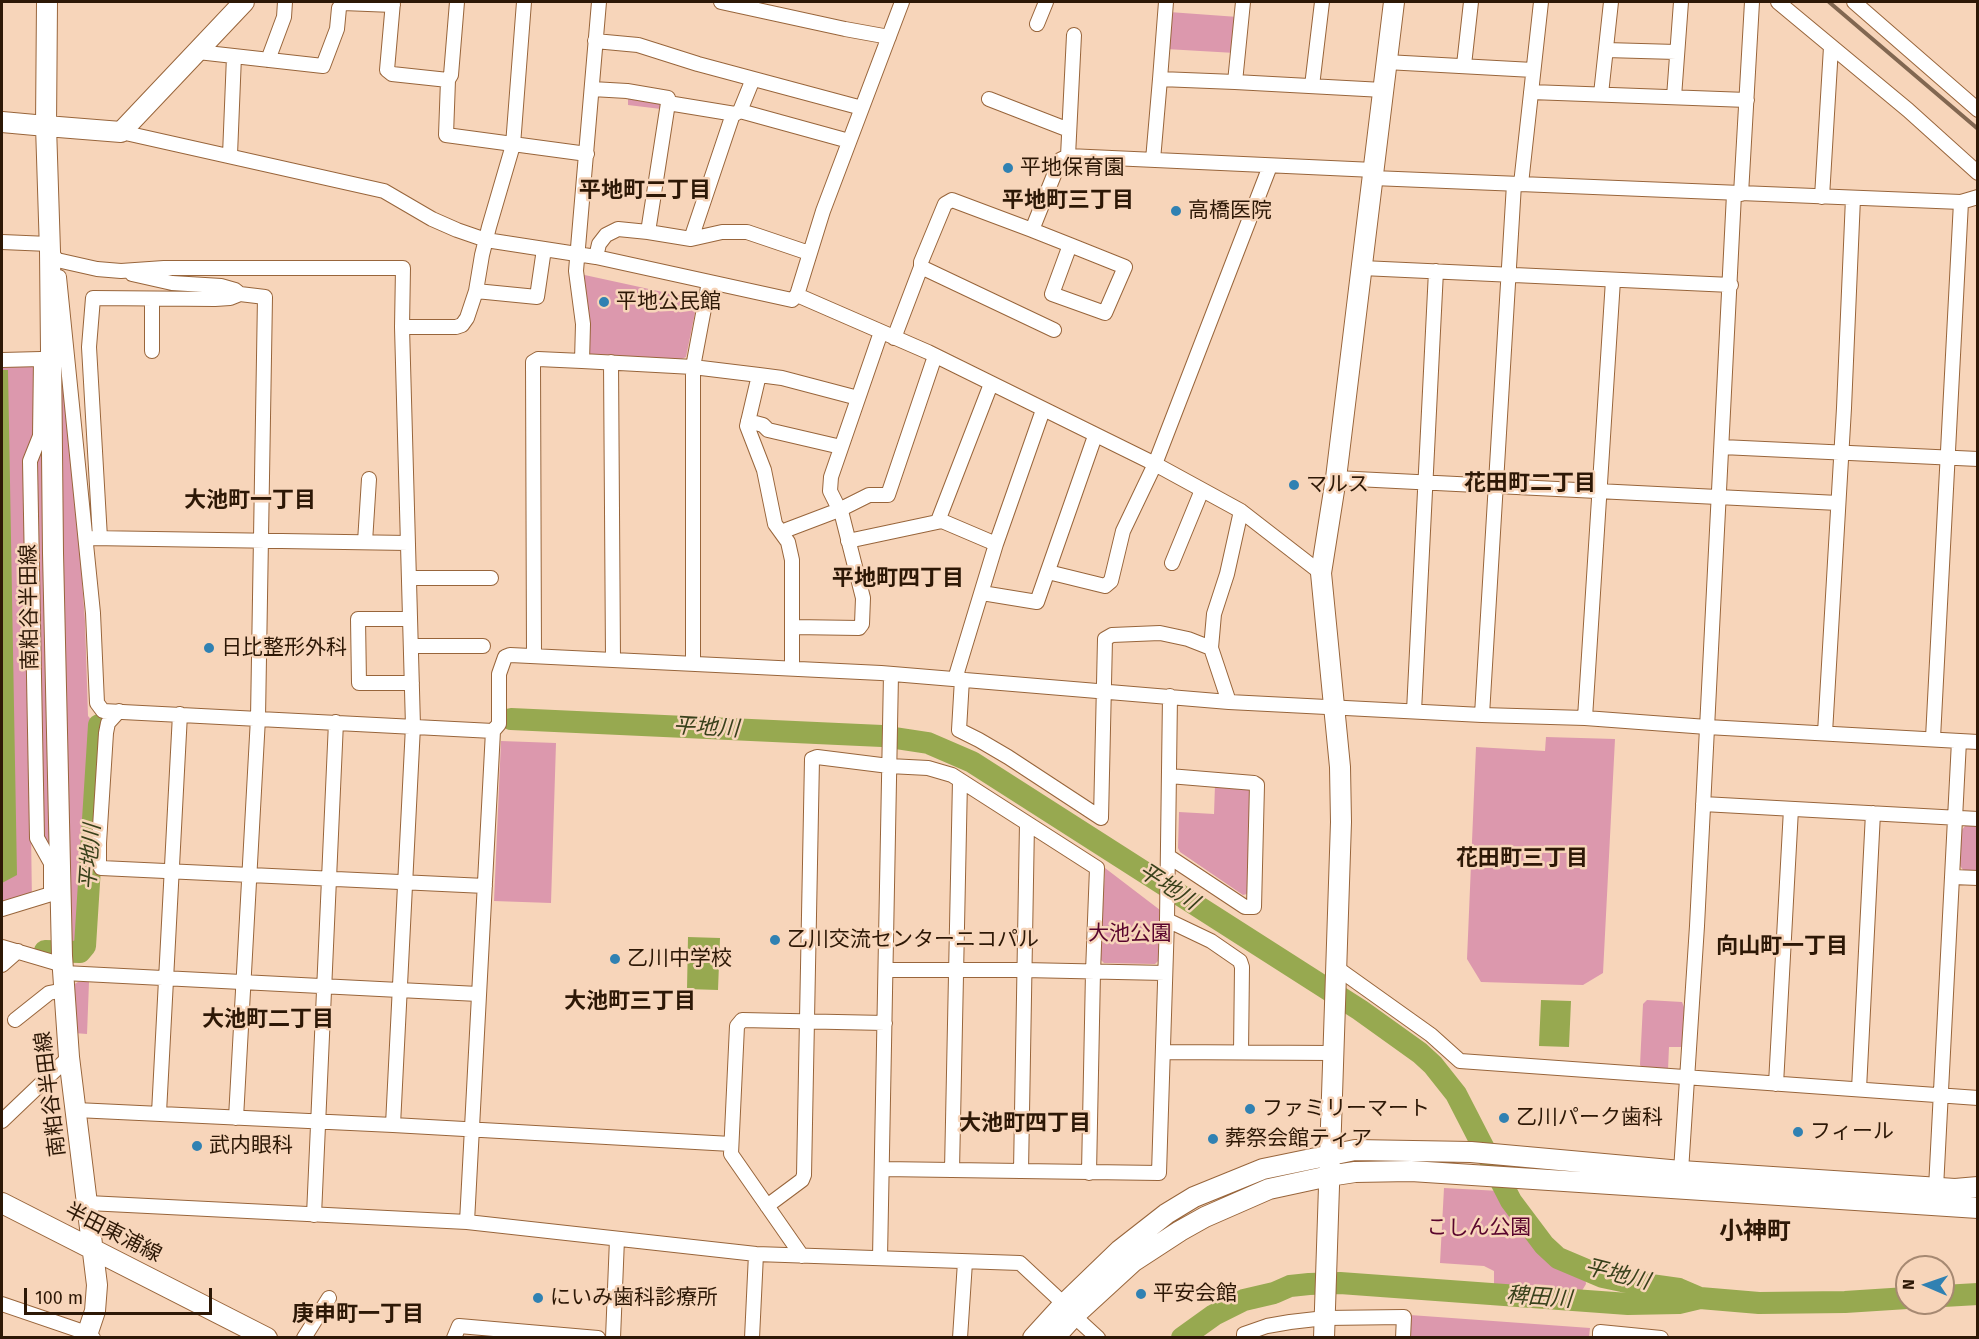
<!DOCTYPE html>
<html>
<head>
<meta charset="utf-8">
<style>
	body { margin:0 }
	#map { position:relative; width:1979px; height:1339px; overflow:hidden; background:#f7d5ba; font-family:"Fira Sans",sans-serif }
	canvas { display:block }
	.frame { position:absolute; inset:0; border:3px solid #2d1806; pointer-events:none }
	.north { position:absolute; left:1895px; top:1255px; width:60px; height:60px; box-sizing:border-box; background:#f7d5ba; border:2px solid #a68972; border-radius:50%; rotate:272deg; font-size:16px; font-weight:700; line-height:24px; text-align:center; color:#2d1806 }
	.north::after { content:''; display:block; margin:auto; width:21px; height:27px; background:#3081b2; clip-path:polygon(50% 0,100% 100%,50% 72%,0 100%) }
	.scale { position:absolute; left:24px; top:1288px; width:188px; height:27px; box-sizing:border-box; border:3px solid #2d1806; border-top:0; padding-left:8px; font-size:18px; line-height:21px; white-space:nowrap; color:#2d1806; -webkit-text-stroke:4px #f7d5ba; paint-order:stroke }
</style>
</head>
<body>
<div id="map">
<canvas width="1979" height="1339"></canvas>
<div class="frame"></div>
<div class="north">N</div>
<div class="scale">100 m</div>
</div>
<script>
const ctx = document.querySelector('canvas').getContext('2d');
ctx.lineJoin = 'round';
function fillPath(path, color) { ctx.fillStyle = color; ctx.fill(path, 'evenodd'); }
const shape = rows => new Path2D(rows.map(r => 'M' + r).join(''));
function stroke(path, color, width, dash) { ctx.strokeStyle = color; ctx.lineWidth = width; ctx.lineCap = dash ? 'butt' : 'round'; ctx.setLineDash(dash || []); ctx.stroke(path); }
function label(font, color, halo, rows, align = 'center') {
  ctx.font = font + ' "Fira Sans","Noto Sans JP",sans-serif'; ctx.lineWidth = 5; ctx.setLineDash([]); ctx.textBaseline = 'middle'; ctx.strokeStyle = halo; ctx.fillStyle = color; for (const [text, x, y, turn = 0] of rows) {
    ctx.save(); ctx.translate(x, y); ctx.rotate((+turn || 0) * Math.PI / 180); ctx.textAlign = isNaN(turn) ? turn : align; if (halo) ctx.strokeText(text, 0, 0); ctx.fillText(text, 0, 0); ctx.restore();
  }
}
fillPath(shape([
	[1169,12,1238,17,1235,53,1166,49],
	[628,93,663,99,661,109,628,105],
	[580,274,695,299,697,303,686,357,682,359,585,355],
	[56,303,78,526,85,621,88,716,96,725,81,942,77,946,68,947],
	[12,352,37,353,37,436,26,460,32,904,2,914,2,355],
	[43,444,52,857,42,839,34,461],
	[1546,737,1615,739,1603,973,1583,985,1481,982,1467,959,1476,747,1545,751],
	[501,741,556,743,551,903,494,901],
	[1215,785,1248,787,1252,791,1247,894,1243,895,1180,852,1178,848,1179,812,1214,814],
	[1965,826,1977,826,1977,871,1964,871,1960,866,1961,831],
	[1105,868,1160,910,1158,961,1155,964,1104,963,1100,959],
	[78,982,89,982,87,1034,74,1033,73,985],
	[1647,1000,1682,1002,1684,1007,1683,1047,1669,1047,1668,1070,1643,1069,1640,1065,1643,1004],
	[1444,1188,1500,1191,1527,1229,1556,1262,1585,1276,1586,1284,1580,1294,1494,1287,1494,1271,1484,1266,1440,1263],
	[1410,1315,1590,1328,1589,1337,1410,1338]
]), '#dc98ad');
fillPath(shape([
	[2,370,8,370,17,875,2,883],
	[688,937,720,938,718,990,687,989],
	[1541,1000,1571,1001,1569,1047,1539,1046]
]), '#97a950');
stroke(shape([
	[511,719,882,736,928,743,972,762,1360,1010,1420,1053,1433,1065,1456,1094,1511,1201,1544,1245,1558,1258,1603,1277,1622,1281,1679,1289,1700,1298],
	[45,951,80,952,85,946,99,725],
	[1943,1296,1978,1294],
	[1182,1338,1214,1315,1244,1300,1274,1293,1290,1286,1309,1284,1340,1283,1628,1304,1679,1303,1700,1298,1759,1303,1845,1302,1907,1298]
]), '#97a950', 22);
const street = shape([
	[393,2,387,70,392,74,448,80],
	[457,2,451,75,448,80,446,135,587,154],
	[721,2,845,29,889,37],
	[1778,2,1908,110,1978,173],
	[1854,2,1978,110],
	[1037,24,1046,2],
	[595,41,638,45,698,64,862,108],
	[1606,50,1676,52],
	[198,52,323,66,337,29,339,8,343,3,393,5],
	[268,60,284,17,285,2],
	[1386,62,1533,70],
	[1464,65,1471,2],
	[1160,79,1166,2],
	[1235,82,1383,90],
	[1312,86,1322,2],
	[592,89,627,91,668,98,668,103,735,114,740,111,753,79],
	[1531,92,1747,100],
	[1601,94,1611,2],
	[1674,97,1681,2],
	[989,99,1069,130],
	[740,111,849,141],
	[121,132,384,191,432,219,457,230,486,240,596,257,792,300,797,295,823,211,902,2],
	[230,155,234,56],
	[1068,156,1074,35],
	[1153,160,1160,79,1235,82,1243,2],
	[1373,178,1961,202,1978,197],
	[1521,184,1541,2],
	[1741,194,1752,2],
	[1822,197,1831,47],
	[1032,230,1070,245,1125,267,1105,313,1052,294,1070,245],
	[648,232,668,103],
	[691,239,722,232,747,232,809,253],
	[2,242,49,244],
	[50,251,57,260,97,269,121,271,164,268,403,268,402,327,413,726,393,1125],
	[596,257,599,244,606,235,618,229,648,232,691,239,733,114],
	[921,267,1054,330],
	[1362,268,1731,285],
	[132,274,172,283,221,286,235,290,240,294,265,297,258,718,236,1118],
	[59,277,93,613,97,703,103,711,493,731],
	[476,291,537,297,544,249],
	[797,295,928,352,1155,464,1241,511,1321,573],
	[402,327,456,327,462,325,467,318,476,291,482,255,489,227,513,145,524,2],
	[894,338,921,267,921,262,945,204,952,200,1032,230,1060,160,1068,156,1374,170],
	[152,351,152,299],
	[2,360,41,359,40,436,30,461,37,838,51,863,51,894,2,909],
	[582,361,583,324,576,271,599,2],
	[611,362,613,659],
	[759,375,782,378,858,398],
	[748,421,763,425,768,430,841,447],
	[1722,447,1978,459],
	[1336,478,1838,503],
	[938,521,991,384],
	[781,532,839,510,869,495,888,495,935,356],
	[91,538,408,543],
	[100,538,89,347,93,298,215,299,230,298,240,294],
	[848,541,942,521,996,544],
	[365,542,369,479],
	[1172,563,1202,490],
	[1048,572,1105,586,1111,581,1123,531,1155,464,1270,166],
	[409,578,491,578],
	[982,593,1037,602,1095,436],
	[410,619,358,619,359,683,412,683],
	[793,627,859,628,862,624,863,598,842,515,830,491,831,477,881,332],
	[411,646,483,646],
	[534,655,533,362,538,359,582,361,693,367,759,375,747,426,764,470,775,524,788,542,792,560,792,668],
	[693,663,693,367,709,282],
	[955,679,996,544,1043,410],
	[962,679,959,730,979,740,1008,757,1101,818,1105,639,1112,635,1160,633,1188,639,1211,648],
	[1229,702,1211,648,1214,614,1227,574,1241,511],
	[119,711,108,723,106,733,99,843,99,863,101,868,485,886],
	[1414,711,1436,271],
	[1482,715,1514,184],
	[1585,718,1613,280],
	[1825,733,1844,408,1853,198],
	[1933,738,1961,202],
	[1703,804,1978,819],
	[1168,856,1245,907,1254,907,1257,785,1254,783,1169,776],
	[1953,877,1978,878],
	[1167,920,1211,941,1240,961,1242,967,1241,1052],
	[2,947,63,965],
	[2,965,18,951],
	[1337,968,1431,1035,1460,1061,1978,1098],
	[886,970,1024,970,1165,973],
	[64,973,478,994],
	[15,1020,49,993,64,990],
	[1163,1052,1332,1053],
	[1776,1084,1791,809],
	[1859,1089,1873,813],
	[76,1110,393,1125,731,1144],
	[159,1113,180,714],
	[2,1121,69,1057],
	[883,1169,1159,1173,1167,920,1170,696],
	[952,1170,960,780],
	[1021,1171,1027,823],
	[1681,1171,1697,926,1734,194],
	[1936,1188,1959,741],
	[88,1203,467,1222,756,1254,1020,1263,1064,1304],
	[767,1206,802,1180,804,1175,812,759,817,757,889,766,928,768,952,775,1097,868,1093,972,1089,1173],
	[314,1215,336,722],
	[467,1222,493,731,499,724,499,674,505,657,510,655,881,673,1229,702,1482,715,1585,718,1707,727,1978,742],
	[802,1256,731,1154,737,1026,742,1020,885,1023],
	[880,1258,891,674],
	[2,1304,87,1333,93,1338],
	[1074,1316,1098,1338],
	[304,1338,329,1298],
	[454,1338,459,1326,598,1338],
	[613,1338,617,1239],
	[752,1338,756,1254],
	[960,1338,965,1262],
	[1244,1338,1244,1334,1267,1326,1290,1322,1325,1318,1404,1317,1403,1338],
	[1600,1338,1600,1332,1661,1338]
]);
const secondary = shape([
	[2,122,46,126,47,2],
	[2,1203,267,1338],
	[86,1338,95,1311,97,1285,69,1057,62,956,53,553,50,251,46,126,121,132,244,2],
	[1033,1338,1064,1304,1120,1250,1166,1214,1194,1197,1263,1169,1355,1150,1471,1152,1681,1171,1955,1189,1978,1187],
	[1054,1338,1074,1316,1134,1261,1180,1231,1205,1217,1269,1189,1329,1176,1355,1172,1411,1171,1978,1208],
	[1324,1338,1341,822,1340,767,1321,573,1336,478,1394,2]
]);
stroke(street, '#98653b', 16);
stroke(secondary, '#98653b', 22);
stroke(street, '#fff', 14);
stroke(secondary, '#fff', 20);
stroke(shape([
	[1829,2,1978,129]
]), '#816751', 4);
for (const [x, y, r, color] of [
	[1008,168,6,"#3081b2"],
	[1176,211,6,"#3081b2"],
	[604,302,6,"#3081b2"],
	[1294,485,6,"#3081b2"],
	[209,648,6,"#3081b2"],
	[775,940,6,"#3081b2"],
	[615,959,6,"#3081b2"],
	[1250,1109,6,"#3081b2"],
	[1504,1118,6,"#3081b2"],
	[1798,1132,6,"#3081b2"],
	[1213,1139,6,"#3081b2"],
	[197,1146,6,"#3081b2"],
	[1141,1294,6,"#3081b2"],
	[538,1298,6,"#3081b2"]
]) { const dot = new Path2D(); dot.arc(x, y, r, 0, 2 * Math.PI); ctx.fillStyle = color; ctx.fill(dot); stroke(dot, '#f7d5ba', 2); }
label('21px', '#2d1806', '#f7d5ba', [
	["平地保育園",1020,168],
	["高橋医院",1188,211],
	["平地公民館",616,302],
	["マルス",1306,485],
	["日比整形外科",221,648],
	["乙川交流センターニコパル",787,940],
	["乙川中学校",627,959],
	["ファミリーマート",1262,1109],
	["乙川パーク歯科",1516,1118],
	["フィール",1810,1132],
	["葬祭会館ティア",1225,1139],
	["武内眼科",209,1146],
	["平安会館",1153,1294],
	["にいみ歯科診療所",550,1298]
], 'left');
label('21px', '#2d1806', '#f7d5ba', [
	["南粕谷半田線",30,607,-91],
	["南粕谷半田線",51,1094,-97],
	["半田東浦線",113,1233,27]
]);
label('21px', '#59052d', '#f7d5ba', [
	["大池公園",1130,934],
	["こしん公園",1479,1228]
]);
label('bold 22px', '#2d1806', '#f7d5ba', [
	["平地町二丁目",645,191],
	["平地町三丁目",1068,201],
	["花田町二丁目",1530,484],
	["大池町一丁目",250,501],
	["平地町四丁目",898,579],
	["花田町三丁目",1522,859],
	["向山町一丁目",1782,947],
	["大池町三丁目",630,1002],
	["大池町二丁目",268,1020],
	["大池町四丁目",1025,1124],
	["庚申町一丁目",358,1315]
]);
label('italic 22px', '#39411b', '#f7d5ba', [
	["平地川",706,728,3],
	["平地川",91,857,-86],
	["平地川",1168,887,33],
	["平地川",1617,1275,14],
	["稗田川",1539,1298,4]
]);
label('bold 24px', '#2d1806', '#f7d5ba', [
	["小神町",1755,1232]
]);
</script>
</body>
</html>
